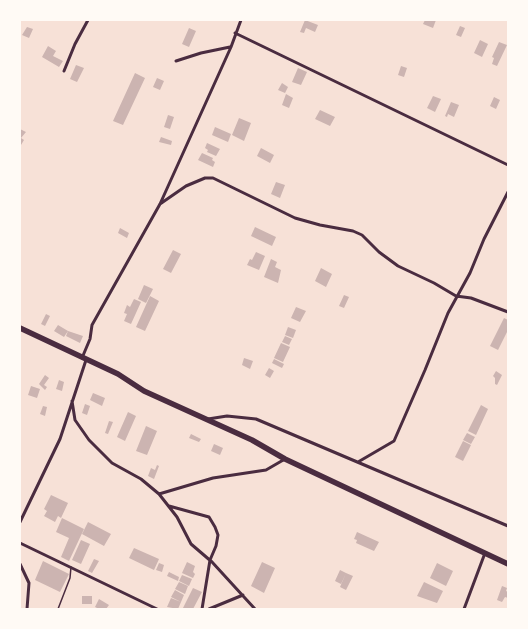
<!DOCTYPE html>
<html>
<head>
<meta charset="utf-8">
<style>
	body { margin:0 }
	#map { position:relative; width:528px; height:629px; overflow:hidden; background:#f7e1d7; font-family:"Work Sans",sans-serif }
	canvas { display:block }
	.frame { position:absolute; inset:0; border:21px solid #fffaf5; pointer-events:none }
</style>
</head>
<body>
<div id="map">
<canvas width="528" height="629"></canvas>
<div class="frame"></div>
</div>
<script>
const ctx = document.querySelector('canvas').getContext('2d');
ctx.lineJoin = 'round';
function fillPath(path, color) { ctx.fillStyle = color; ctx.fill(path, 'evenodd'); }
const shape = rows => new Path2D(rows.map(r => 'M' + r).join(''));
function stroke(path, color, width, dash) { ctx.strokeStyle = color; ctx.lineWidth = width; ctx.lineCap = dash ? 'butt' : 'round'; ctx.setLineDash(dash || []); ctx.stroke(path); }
fillPath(shape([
	[305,20,318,25,315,32,306,28,304,33,300,32],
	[425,20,436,20,433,28,423,24],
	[460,26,465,28,461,37,456,35],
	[27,27,33,29,29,38,22,35],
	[189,28,196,31,189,47,182,44],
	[480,40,488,44,482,57,474,53],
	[499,42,507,45,497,66,492,64,494,58,492,57],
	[48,46,56,51,53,56,63,61,59,67,42,57],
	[76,65,84,68,77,82,70,79],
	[401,66,407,68,404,77,398,75],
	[298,68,307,72,301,85,292,82],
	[135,73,145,78,123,125,113,121],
	[157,78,164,81,160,90,153,87],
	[282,83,288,87,285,93,278,90],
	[286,94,293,98,289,108,282,105],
	[433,96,441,99,435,112,427,108],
	[494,97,500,100,496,109,490,106],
	[451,102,459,105,454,117,448,114,447,117,445,116],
	[320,110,335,117,330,126,315,119],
	[168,115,174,117,170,129,164,127],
	[239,118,251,123,244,141,232,135],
	[215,127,231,134,228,142,212,135],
	[20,129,26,132,21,138,24,140,21,145,20,145],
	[161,137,172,141,171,145,159,142],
	[207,143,220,149,216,156,207,152,208,150,205,148],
	[261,148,274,155,270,163,257,156],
	[202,153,213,158,212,160,215,162,213,167,198,160],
	[276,182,285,185,280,198,271,194],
	[255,227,276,237,272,246,251,236],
	[120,228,129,233,127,238,118,233],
	[173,250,181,254,171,273,163,269],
	[256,252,265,256,259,270,247,265,250,259,252,260],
	[271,259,277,262,275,267,281,270,278,283,264,277],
	[321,268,332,274,326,287,315,281],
	[144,285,153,289,146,303,138,299],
	[344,295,349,297,344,308,339,306],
	[150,296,159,301,145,331,136,327],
	[134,299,141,302,131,324,124,321,127,314,124,313,127,305,130,307],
	[296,307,306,311,300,322,291,318],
	[46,314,50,316,45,326,41,324],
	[504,318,508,320,508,330,498,350,490,346],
	[58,325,68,331,64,337,54,331],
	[288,327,296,330,293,338,285,335],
	[68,331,83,336,80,343,66,336],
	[285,336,292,339,289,345,282,342],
	[281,343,290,347,283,362,274,358],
	[244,358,253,361,250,369,242,365],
	[274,359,284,364,282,368,272,363],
	[269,368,274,371,270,378,265,375],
	[496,371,502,375,497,385,495,384,495,378,493,376],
	[45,375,49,378,44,385,47,387,45,390,39,384],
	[59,380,64,382,62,391,56,389],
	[31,386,40,389,37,398,28,395],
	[93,393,105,398,102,406,90,400],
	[85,404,90,406,87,415,82,413],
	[481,405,488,409,476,435,468,431],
	[43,406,47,407,45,416,40,414],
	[128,412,136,416,125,441,117,437],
	[109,421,113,422,108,434,105,433],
	[146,426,157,431,147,455,136,451],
	[467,433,475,437,471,444,463,440],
	[191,434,201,439,199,442,189,438],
	[463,441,471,445,463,461,455,457],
	[214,444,223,448,220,455,211,451],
	[157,465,159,466,154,479,148,476,151,468,155,470],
	[51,495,68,503,61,518,58,516,55,522,44,516,47,511,44,509],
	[62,518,84,529,69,561,61,557,69,538,56,532],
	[88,522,111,534,104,546,82,534],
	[357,532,379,542,374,551,356,543,357,540,354,539],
	[81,540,90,544,81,564,72,560],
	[134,548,159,559,154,570,129,558],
	[94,559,99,561,92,573,88,571],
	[43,561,69,574,60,592,35,580],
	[187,562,195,566,193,572,195,574,193,578,182,573],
	[262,562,275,568,264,593,251,586],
	[159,563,164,565,162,572,156,570],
	[437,563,453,571,446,586,430,578],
	[340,570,346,573,341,584,335,581],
	[169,572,179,577,178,581,167,576],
	[346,573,353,576,346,590,340,587],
	[182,575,192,579,189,586,179,581],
	[179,582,188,586,185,594,175,589],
	[424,582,443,591,437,603,417,596],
	[502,586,507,588,506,591,508,592,508,598,505,597,502,602,497,600],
	[193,588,202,592,193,609,185,609,183,608],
	[175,590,184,595,181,602,171,597],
	[82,596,92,596,92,604,82,604],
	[171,598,181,602,178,609,167,607],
	[99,599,109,605,106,609,99,609,95,607]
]), '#ccb4b1');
stroke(shape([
	[58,609,70,578,71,567]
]), '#4a2c40', 1.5);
stroke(shape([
	[235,33,508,165],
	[176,61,201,53,230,47],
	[64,71,75,44,88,20],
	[160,204,186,186,205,178,213,178,295,218,320,225,353,231,362,235,379,252,398,266,434,283,456,296,471,298,508,312],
	[82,358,90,339,92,325,160,204,231,47,241,20],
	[72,401,75,420,89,440,112,463,141,479,159,494,177,517,191,544,212,562,255,609],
	[208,419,227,416,256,419,508,526],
	[358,462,394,441,425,370,448,313,470,273,484,239,508,192],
	[159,494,213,478,266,470,285,459],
	[169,506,209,517,215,527,218,535,216,546,210,560,202,609],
	[20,522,60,439,86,360],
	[20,543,157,609],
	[20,564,29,583,27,609],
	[209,609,243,595],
	[464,609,485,553]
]), '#4a2c40', 3);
stroke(shape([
	[20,328,118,374,144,391,252,440,285,459,508,564]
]), '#4a2c40', 5.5);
</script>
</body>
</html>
